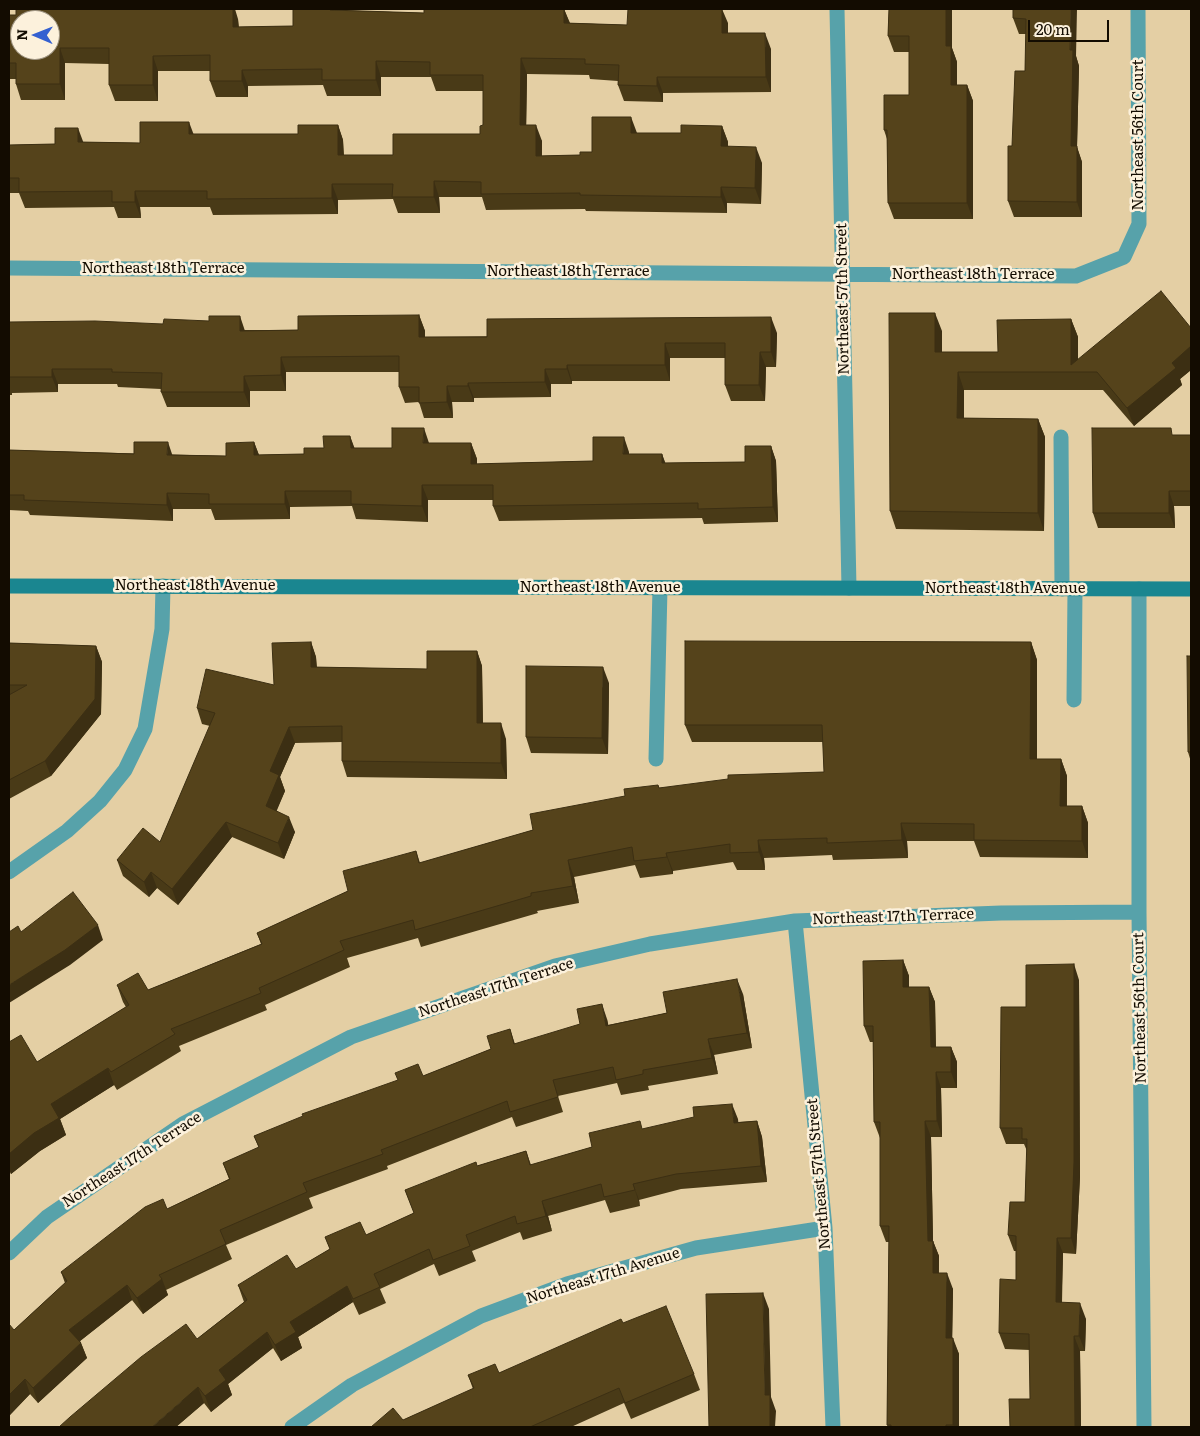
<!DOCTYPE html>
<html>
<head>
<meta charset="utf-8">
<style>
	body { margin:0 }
	#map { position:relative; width:1200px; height:1436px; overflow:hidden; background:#e4cfa4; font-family:Literata,serif }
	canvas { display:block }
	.frame { position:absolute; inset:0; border:10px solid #130c01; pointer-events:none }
	.north { position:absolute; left:10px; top:10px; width:50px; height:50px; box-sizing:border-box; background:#fcf1dc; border:1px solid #9f9584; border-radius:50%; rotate:271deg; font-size:14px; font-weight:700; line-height:20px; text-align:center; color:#130c01 }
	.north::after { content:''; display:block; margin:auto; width:18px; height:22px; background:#3460d0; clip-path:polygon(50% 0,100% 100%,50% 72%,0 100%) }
	.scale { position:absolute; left:1028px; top:20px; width:81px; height:22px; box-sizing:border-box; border:2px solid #130c01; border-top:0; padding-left:6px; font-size:15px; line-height:18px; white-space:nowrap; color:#130c01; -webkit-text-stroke:4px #fcf1dc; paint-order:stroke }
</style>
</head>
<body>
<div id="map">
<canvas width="1200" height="1436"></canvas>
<div class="frame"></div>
<div class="north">N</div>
<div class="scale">20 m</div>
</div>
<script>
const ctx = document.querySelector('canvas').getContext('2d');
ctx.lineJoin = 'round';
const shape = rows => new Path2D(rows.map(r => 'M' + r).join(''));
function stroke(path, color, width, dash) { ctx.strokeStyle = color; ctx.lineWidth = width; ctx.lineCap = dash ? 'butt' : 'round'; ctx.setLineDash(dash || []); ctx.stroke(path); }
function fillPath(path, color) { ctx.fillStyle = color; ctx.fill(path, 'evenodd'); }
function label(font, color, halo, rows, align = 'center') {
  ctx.font = font + ' Literata,serif'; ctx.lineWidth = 5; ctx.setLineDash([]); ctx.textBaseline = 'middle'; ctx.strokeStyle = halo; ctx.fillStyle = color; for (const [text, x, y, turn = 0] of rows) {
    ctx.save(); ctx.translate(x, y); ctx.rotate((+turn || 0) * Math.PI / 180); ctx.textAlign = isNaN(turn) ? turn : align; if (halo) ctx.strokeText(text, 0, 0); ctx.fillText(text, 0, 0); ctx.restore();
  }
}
stroke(shape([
	[1061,437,1062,589],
	[1074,700,1075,589],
	[656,759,660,588]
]), '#57a2aa', 15);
stroke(shape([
	[837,9,849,588],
	[9,268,1076,276,1124,257,1139,224,1138,9],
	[1139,589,1139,912,1144,1427],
	[9,872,67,831,100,801,125,770,145,729,162,629,163,586],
	[795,921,825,1228,833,1427],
	[9,1253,47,1217,183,1124,351,1037,555,966,650,944,795,921,1001,913,1139,912],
	[292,1427,352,1385,481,1316,567,1284,696,1248,825,1228]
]), '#57a2aa', 15);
stroke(shape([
	[9,586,1191,589]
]), '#1a8690', 15);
fillPath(shape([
	[331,9,332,10,424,13,564,9,570,23,627,25,728,23,728,33,771,49,771,92,663,93,663,102,624,101,618,85,618,81,590,79,589,75,527,74,526,125,542,141,542,156,580,155,592,152,637,133,681,133,722,126,728,142,728,146,762,163,761,204,727,203,727,213,586,211,585,209,486,210,482,197,439,197,440,213,398,213,393,199,338,200,338,214,213,215,210,207,140,207,141,218,118,218,114,207,25,208,19,193,9,193,9,145,55,144,83,142,140,143,193,134,298,134,338,125,343,140,344,155,393,155,480,134,483,125,483,91,436,91,431,77,381,77,381,96,327,96,323,85,248,86,248,97,216,97,210,81,210,71,158,71,158,101,115,101,109,85,109,64,65,63,65,100,21,100,16,84,16,79,9,79,9,15,238,19,239,27,293,26],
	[889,9,952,48,957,62,957,85,967,85,973,101,973,219,894,219,888,203,887,139,884,130,909,95,909,52,894,52,888,36],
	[1013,9,1076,56,1079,66,1077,147,1082,162,1082,217,1014,217,1008,201,1012,146,1025,71,1026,34,1019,34,1013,18],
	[419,315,425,331,425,337,777,333,776,367,766,367,765,401,731,401,725,385,725,358,670,358,670,381,572,381,572,384,551,384,551,397,474,398,474,402,452,402,453,418,424,418,419,402,405,403,399,387,399,372,286,372,286,391,250,391,250,407,167,407,161,392,161,389,118,387,117,384,58,384,58,392,12,393,12,395,9,395,9,322,245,330,298,330],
	[1071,319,1078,337,1078,360,1191,328,1191,370,1180,379,1182,385,1134,426,1103,390,964,390,964,418,1038,419,1045,437,1044,531,896,529,890,511,942,331,942,352,998,352],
	[1174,435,1191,435,1191,506,1174,506,1175,528,1098,528,1093,513],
	[350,436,354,448,392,448,429,443,471,443,477,459,477,464,593,461,629,452,629,454,662,454,665,463,745,462,771,446,776,461,778,522,704,524,702,518,499,521,493,506,493,500,428,500,428,522,356,519,352,506,290,507,290,519,215,520,211,509,173,509,173,521,30,515,28,511,9,510,9,450,226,456,254,442,259,455,304,454,324,448],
	[311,642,316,657,317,667,427,669,477,651,482,666,483,723,506,739,507,779,347,777,342,761,342,742,295,743,280,777,285,791,276,811,295,832,284,859,232,837,178,905,157,888,149,897,123,876,117,860,160,842,210,726,202,724,197,708,274,685],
	[1031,642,1037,660,1037,759,1061,759,1067,776,1067,806,1082,806,1088,823,1088,858,980,857,974,841,907,841,908,858,833,860,832,855,764,858,765,870,737,870,733,862,673,871,673,874,640,878,635,865,574,877,579,903,537,911,538,913,421,947,418,938,347,958,350,967,265,1005,267,1010,179,1046,181,1051,117,1090,114,1085,60,1119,66,1135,40,1151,11,1174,9,1170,9,1042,37,1062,126,1007,123,1002,117,985,148,990,261,944,257,933,348,891,416,851,420,863,533,830,625,796,658,785,659,788,824,772,823,742,692,742,685,725],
	[9,643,96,646,102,662,101,714,51,776,9,799],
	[1191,656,1191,762,1188,752],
	[609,683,608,754,531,753,526,737],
	[903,960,909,976,909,987,929,987,935,1002,936,1047,951,1047,957,1062,957,1088,941,1088,942,1137,931,1137,933,1241,939,1256,939,1273,953,1289,952,1338,959,1354,959,1427,888,1427,887,1425,889,1242,886,1242,880,1226,880,1138,874,1122,873,1042,870,1042,864,1026],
	[1079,980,1080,1177,1076,1254,1063,1253,1062,1303,1086,1319,1085,1351,1080,1351,1081,1427,1010,1427,1030,1399,1030,1350,1005,1349,999,1333,1016,1280,1016,1251,1014,1251,1008,1235,1025,1202,1027,1151,1024,1144,1006,1144,1000,1128,1026,1007],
	[743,994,752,1048,714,1055,718,1074,648,1086,649,1090,621,1095,617,1083,558,1096,563,1112,516,1127,512,1117,387,1166,388,1169,309,1198,313,1208,226,1245,232,1259,166,1290,168,1295,143,1314,132,1300,80,1341,81,1343,87,1358,38,1403,30,1394,9,1416,14,1330,65,1283,61,1272,167,1209,229,1179,223,1163,259,1148,254,1136,423,1076,491,1049,510,1029,515,1044,607,1019,608,1025,667,1013],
	[738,1119,738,1122,757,1121,762,1137,767,1182,681,1189,639,1200,640,1206,610,1213,605,1200,548,1216,552,1231,523,1240,520,1232,472,1251,476,1261,439,1276,434,1264,380,1289,386,1303,359,1315,353,1302,298,1337,302,1348,281,1361,273,1348,228,1384,232,1395,211,1412,204,1403,176,1427,197,1339,244,1302,238,1285,296,1269,330,1249,325,1237,366,1235,414,1213,405,1190,477,1166,526,1151,531,1165,592,1147,643,1129],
	[623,1323,694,1374,700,1390,631,1419,624,1403,571,1427,371,1427,403,1420,473,1389,468,1375,499,1373]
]), '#493a17');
fillPath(shape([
	[233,9,235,9,238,19,239,43,233,27],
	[564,9,570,24,564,23],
	[722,9,728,23,728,49,722,33],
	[946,9,952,9,952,48,957,62,957,101,951,85,946,46],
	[1071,9,1077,9,1076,56,1079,66,1077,147,1082,162,1082,217,1077,202,1071,146,1070,50],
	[765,33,771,49,771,92,766,77],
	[60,48,65,63,65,100,60,84],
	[153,56,158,71,158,101,153,85],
	[521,58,527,74,526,141,520,125],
	[376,61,381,77,381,96,376,80],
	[242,70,248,86,248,97,242,81],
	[657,77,663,93,663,102,657,86],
	[967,85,973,101,973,219,967,203],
	[631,117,637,133,631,133],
	[189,122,195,138,189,134],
	[338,125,343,140,344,171,338,155],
	[536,125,542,141,541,171,536,156],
	[722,126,728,142,727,162,721,146],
	[78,128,84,144,78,142],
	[756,147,762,163,761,204,755,188],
	[434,181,439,197,440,213,434,197],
	[332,184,338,200,338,214,332,198],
	[721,187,727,203,727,213,721,197],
	[135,191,140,207,141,218,135,202],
	[935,313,942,331,942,370,935,352],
	[419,315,425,331,425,353,419,337],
	[240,316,245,331,240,331],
	[771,317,777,333,776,367,771,352],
	[1071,319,1078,337,1078,372,1071,365],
	[665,343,670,358,670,381,665,365],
	[1191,346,1191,370,1180,379,1182,385,1134,426,1127,408,1172,363],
	[760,352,766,367,765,401,759,385],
	[281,357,286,372,286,391,281,375],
	[567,365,572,381,572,384,567,369],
	[52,369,58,384,58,392,52,377],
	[545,369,551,384,551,397,545,382],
	[958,372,964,390,964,436,957,418],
	[244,376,250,391,250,407,244,392],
	[468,383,474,398,474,402,468,386],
	[447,386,452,402,453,418,447,402],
	[1038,419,1045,437,1044,531,1038,513],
	[424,428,429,443,423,443],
	[350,436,356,452,351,448],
	[624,437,629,452,629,470,623,454],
	[168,442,173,457,167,455],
	[254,442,260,458,254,455],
	[471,443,477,459,477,479,471,464],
	[771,446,776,461,778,522,773,507],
	[662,454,668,470,662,463],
	[422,485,428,500,428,522,422,506],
	[285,491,290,507,290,519,285,504],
	[1169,491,1174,506,1175,528,1169,513],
	[167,493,173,509,173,521,167,505],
	[311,642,316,657,317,683,311,667],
	[1031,642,1037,660,1037,776,1030,759],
	[96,646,102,662,101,714,51,776,45,761],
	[477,651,482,666,483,739,477,723],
	[603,667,609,683,608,754,602,738],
	[501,723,506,739,507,779,501,763],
	[289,727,295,743,280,777,285,791,272,822,266,806,270,771],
	[1061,759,1067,776,1066,823,1060,806],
	[1082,806,1088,823,1088,858,1082,841],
	[289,817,295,832,284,859,278,843],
	[226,822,232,837,178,905,172,889],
	[901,823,907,841,908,858,902,840],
	[758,840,764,858,765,870,759,852],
	[666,853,673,871,673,874,667,857],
	[568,860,574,877,579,903,573,886],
	[151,872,157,888,149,897,144,882],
	[98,925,103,940,70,965,9,1003,9,985],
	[903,960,909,976,909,1003,903,987],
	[1074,964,1079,980,1080,1177,1076,1254,1071,1238],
	[737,979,743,994,752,1048,747,1033],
	[929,987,935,1002,936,1063,931,1047],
	[602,1004,607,1019,612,1041,606,1026],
	[708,1039,714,1055,718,1074,712,1058],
	[951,1047,957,1062,957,1088,951,1072],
	[108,1068,114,1085,60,1119,66,1135,40,1151,11,1174,9,1166,9,1154,51,1104],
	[936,1072,941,1088,942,1137,937,1121],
	[732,1104,738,1119,740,1139,734,1123],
	[757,1121,762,1137,767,1182,761,1166],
	[925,1121,931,1137,933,1241,939,1256,938,1289,933,1273,928,1241],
	[633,1184,639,1200,640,1206,635,1190],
	[542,1201,548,1216,552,1231,546,1216],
	[1057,1238,1063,1253,1061,1318,1056,1302],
	[947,1273,953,1289,952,1354,946,1338],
	[162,1279,168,1295,143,1314,137,1298],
	[127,1285,132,1300,75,1345,69,1330],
	[347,1286,353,1302,298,1337,302,1348,281,1361,275,1345,290,1322],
	[763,1293,769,1309,771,1397,776,1411,775,1427,770,1427,765,1395],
	[1080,1303,1086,1319,1085,1351,1079,1336],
	[267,1332,273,1348,228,1384,232,1395,211,1412,205,1396,219,1370],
	[1074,1336,1080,1351,1081,1427,1075,1427],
	[953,1338,959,1354,959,1427,954,1427,953,1425],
	[81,1343,87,1358,38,1403,33,1388],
	[25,1379,30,1394,9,1416,9,1395],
	[198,1387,204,1403,176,1427,152,1427]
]), '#3c2f13');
const building = shape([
	[16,9,233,9,233,27,293,26,293,9,330,9,330,10,424,13,424,9,564,9,564,23,627,25,628,9,722,9,722,33,765,33,766,77,657,77,657,86,618,85,619,65,585,64,585,59,521,58,520,125,536,125,536,156,580,155,580,152,592,152,592,117,631,117,631,133,681,133,681,125,722,126,721,146,756,147,755,188,721,187,721,197,580,195,580,193,481,194,481,182,434,181,434,197,392,197,393,184,332,184,332,198,207,199,207,191,135,191,135,202,112,202,112,191,19,192,19,178,9,178,9,145,55,144,55,128,78,128,78,142,140,143,140,122,189,122,189,134,298,134,298,125,338,125,338,155,393,155,393,134,480,134,480,126,483,125,483,75,430,75,430,62,376,61,376,80,322,80,322,69,242,70,242,81,210,81,210,55,153,56,153,85,109,85,109,48,60,48,60,84,16,84,16,63,9,63,9,15,16,15,16,9],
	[20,20,50,20,50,50,20,50,20,20],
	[889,9,946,9,946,46,951,46,951,85,967,85,967,203,888,203,887,130,884,130,884,95,909,95,909,36,888,36,889,9],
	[1013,9,1071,9,1070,50,1073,50,1071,146,1077,146,1077,202,1008,201,1008,146,1012,146,1015,71,1025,71,1026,19,1013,18,1013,9],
	[1161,291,1191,328,1191,346,1172,363,1176,368,1127,408,1097,372,958,372,957,418,1038,419,1038,513,890,511,889,313,935,313,935,352,998,352,997,320,1071,319,1071,365,1161,291],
	[419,315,419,337,487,337,487,319,771,317,771,352,760,352,759,385,725,385,725,343,665,343,665,365,567,365,567,369,545,369,545,382,468,383,468,386,447,386,447,402,419,403,419,387,399,387,399,356,281,357,281,375,244,376,244,392,161,392,162,373,112,372,112,369,52,369,52,377,9,377,9,322,95,321,163,324,164,319,209,321,209,316,240,316,240,331,298,330,298,316,419,315],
	[392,428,424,428,423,443,471,443,471,464,593,461,593,437,624,437,623,454,662,454,662,463,745,462,745,446,771,446,773,507,698,509,698,503,493,506,493,485,422,485,422,506,351,504,351,491,285,491,285,504,209,504,209,494,167,493,167,505,24,500,24,495,9,495,9,450,134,454,134,442,168,442,167,455,226,456,226,443,254,442,254,455,304,454,304,448,324,448,323,436,350,436,351,448,392,448,392,428],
	[1092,428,1171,428,1172,435,1191,435,1191,491,1169,491,1169,513,1093,513,1092,428],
	[685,641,1031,642,1030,759,1061,759,1060,806,1082,806,1082,841,974,840,974,824,901,823,902,840,827,843,827,838,758,840,759,852,730,853,730,844,666,853,667,857,634,861,632,847,568,860,573,886,531,893,531,896,415,930,413,920,340,941,344,950,259,988,261,993,171,1029,175,1034,111,1072,108,1068,51,1104,59,1118,34,1133,9,1154,9,1042,21,1035,37,1062,129,1005,117,985,138,973,148,990,262,944,257,933,348,891,343,871,416,851,419,863,533,830,530,814,625,796,624,789,658,785,659,788,728,779,728,775,824,772,822,725,685,725,685,641],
	[311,642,311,667,427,669,427,651,477,651,477,723,501,723,501,763,342,761,342,726,289,727,270,771,279,775,266,806,289,817,278,843,226,822,172,889,151,872,144,882,117,860,143,828,160,842,215,713,197,708,206,669,274,685,272,643,311,642],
	[9,643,96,646,95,699,45,761,9,780,9,695,27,685,9,685,9,643],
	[1187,656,1191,656,1191,752,1188,752,1187,656],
	[526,666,603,667,602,738,526,737,526,666],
	[73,892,98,925,65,950,9,985,9,932,18,926,21,932,73,892],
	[903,960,903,987,929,987,931,1047,951,1047,951,1072,936,1072,937,1121,925,1121,928,1241,933,1241,933,1273,947,1273,946,1338,953,1338,953,1425,946,1425,946,1427,891,1427,891,1425,887,1425,889,1226,880,1226,880,1122,874,1122,873,1026,864,1026,863,961,903,960],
	[1074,964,1074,1162,1071,1238,1057,1238,1056,1302,1080,1303,1079,1336,1074,1336,1075,1427,1010,1427,1009,1399,1030,1399,1029,1334,999,1333,1000,1279,1016,1280,1016,1236,1008,1235,1010,1202,1025,1202,1027,1139,1022,1139,1022,1128,1000,1128,1001,1007,1026,1007,1026,965,1074,964],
	[737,979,747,1033,708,1039,712,1058,643,1070,643,1074,616,1080,613,1067,553,1080,558,1097,510,1112,507,1101,381,1150,383,1154,303,1183,307,1192,220,1230,226,1244,159,1275,162,1279,137,1298,127,1285,69,1330,81,1343,33,1388,25,1379,9,1395,9,1324,14,1330,67,1281,61,1272,145,1207,163,1199,167,1209,230,1179,223,1163,259,1147,254,1136,303,1116,302,1114,398,1080,395,1073,418,1064,423,1076,491,1049,487,1036,510,1029,514,1044,580,1024,577,1009,602,1004,606,1026,667,1013,663,992,737,979],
	[732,1104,734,1123,757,1121,761,1166,676,1174,633,1184,635,1190,604,1197,601,1184,542,1201,546,1216,517,1224,515,1216,466,1235,470,1246,433,1260,429,1249,374,1274,380,1287,353,1299,347,1286,290,1322,296,1332,275,1345,267,1332,219,1370,226,1380,205,1396,198,1387,152,1427,59,1427,70,1417,141,1357,186,1324,197,1339,247,1300,238,1285,287,1255,296,1269,330,1249,325,1237,360,1222,366,1235,414,1213,405,1190,476,1162,477,1166,526,1151,530,1165,592,1147,589,1133,640,1121,642,1129,694,1117,693,1107,732,1104],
	[763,1293,765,1395,770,1395,770,1427,709,1427,706,1294,763,1293],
	[666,1306,694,1374,625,1403,619,1388,530,1427,371,1427,393,1408,403,1420,474,1388,468,1375,495,1364,499,1373,621,1319,623,1323,666,1306]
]);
fillPath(building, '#55431b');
stroke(building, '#3c2f13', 1);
label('15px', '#130c01', '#fcf1dc', [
	["Northeast 56th Court",1139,135,-90],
	["Northeast 18th Terrace",163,269],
	["Northeast 18th Terrace",568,272],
	["Northeast 18th Terrace",973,275],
	["Northeast 57th Street",843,299,-91],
	["Northeast 18th Avenue",195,586],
	["Northeast 18th Avenue",600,588],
	["Northeast 18th Avenue",1005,589],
	["Northeast 17th Terrace",893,917,-2],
	["Northeast 17th Terrace",496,988,-18],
	["Northeast 56th Court",1140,1008,-91],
	["Northeast 17th Terrace",132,1160,-33],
	["Northeast 57th Street",819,1174,-95],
	["Northeast 17th Avenue",603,1276,-17]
]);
</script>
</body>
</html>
